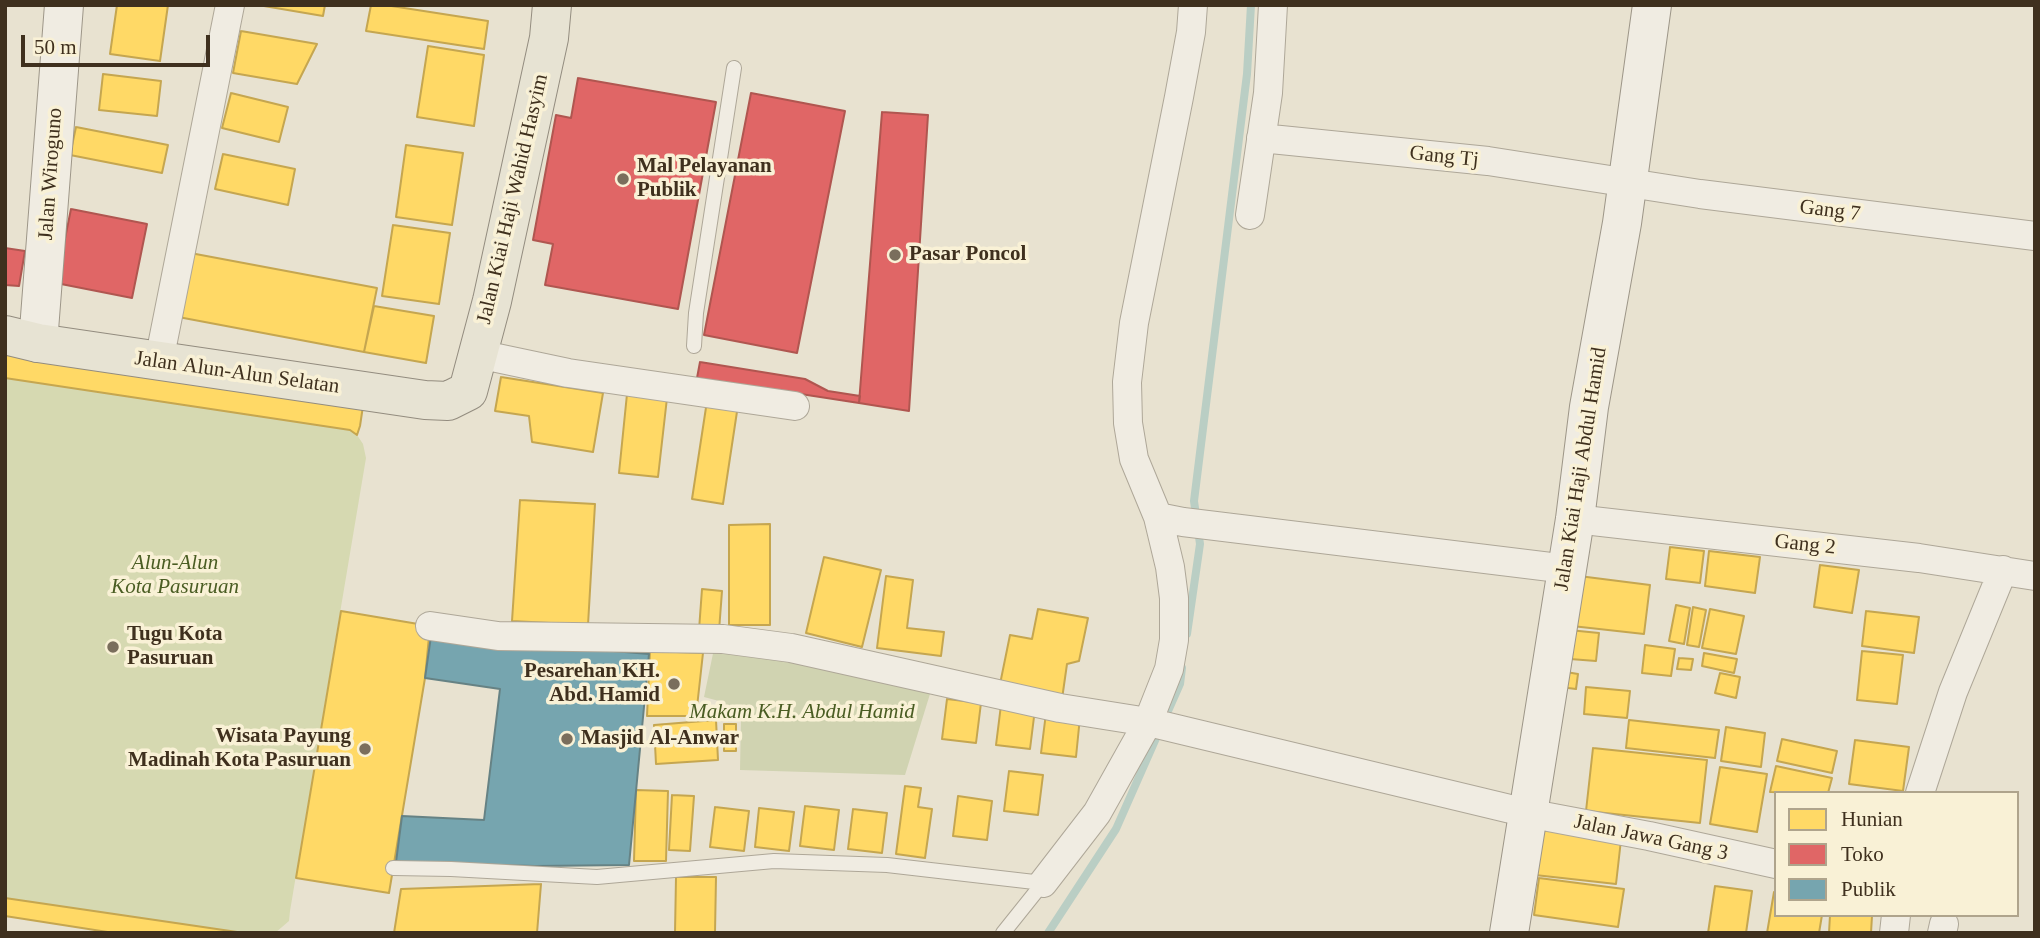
<!DOCTYPE html>
<html>
<head>
<meta charset="utf-8">
<style>
	body { margin:0 }
	#map { position:relative; width:2040px; height:938px; overflow:hidden; background:#e8e2d0; font-family:Georgia,serif }
	canvas { display:block }
	.frame { position:absolute; inset:0; border:7px solid #3f301e; pointer-events:none }
	.legend { position:absolute; left:1774px; top:791px; width:245px; height:126px; box-sizing:border-box; background:#f9f1d6; border:2px solid #afa48c; margin:0; padding:9px 12px; list-style:none; font-size:21px; color:#3f301e }
	.legend li { display:flex; align-items:center; gap:14px; height:35px }
	.legend b { width:35px; border:2px solid #afa48c }
	.scale { position:absolute; left:21px; top:35px; width:189px; height:32px; box-sizing:border-box; border:4px solid #3f301e; border-top:0; padding-left:9px; font-size:21px; line-height:24px; white-space:nowrap; color:#3f301e; -webkit-text-stroke:5px #f9f1d6; paint-order:stroke }
</style>
</head>
<body>
<div id="map">
<canvas width="2040" height="938"></canvas>
<div class="frame"></div>
<ul class="legend">
<li><b style="height:19px;background:#ffd966"></b>Hunian</li>
<li><b style="height:19px;background:#e06666"></b>Toko</li>
<li><b style="height:19px;background:#76a5af"></b>Publik</li>
</ul>
<div class="scale">50 m</div>
</div>
<script>
const ctx = document.querySelector('canvas').getContext('2d');
ctx.lineJoin = 'round';
function fillPath(path, color) { ctx.fillStyle = color; ctx.fill(path, 'evenodd'); }
const shape = rows => new Path2D(rows.map(r => 'M' + r).join(''));
function stroke(path, color, width, dash) { ctx.strokeStyle = color; ctx.lineWidth = width; ctx.lineCap = dash ? 'butt' : 'round'; ctx.setLineDash(dash || []); ctx.stroke(path); }
function label(font, color, halo, rows, align = 'center') {
  ctx.font = font + ' Georgia,serif'; ctx.lineWidth = 7; ctx.setLineDash([]); ctx.textBaseline = 'middle'; ctx.strokeStyle = halo; ctx.fillStyle = color; for (const [text, x, y, turn = 0] of rows) {
    ctx.save(); ctx.translate(x, y); ctx.rotate((+turn || 0) * Math.PI / 180); ctx.textAlign = isNaN(turn) ? turn : align; if (halo) ctx.strokeText(text, 0, 0); ctx.fillText(text, 0, 0); ctx.restore();
  }
}
fillPath(shape([
	[5,378,350,430,357,435,363,444,366,458,290,911,289,921,275,933,244,933,5,898]
]), '#d6d9b1');
fillPath(shape([
	[716,639,934,681,905,775,740,770,741,719,724,720,719,701,704,697]
]), '#d0d3b1');
const homes = shape([
	[117,5,168,5,160,61,110,54,117,5],
	[258,5,325,5,323,16,258,5],
	[371,5,385,5,488,21,484,49,366,31,371,5],
	[241,31,317,44,297,84,233,73,241,31],
	[428,46,484,55,474,126,417,117,428,46],
	[103,74,161,81,157,116,99,110,103,74],
	[231,93,288,107,279,142,222,128,231,93],
	[76,127,168,145,162,173,70,155,76,127],
	[406,145,463,153,452,225,396,217,406,145],
	[223,154,295,169,288,205,215,189,223,154],
	[393,225,450,233,439,304,382,296,393,225],
	[185,252,377,288,364,352,173,316,185,252],
	[374,306,434,316,426,363,364,352,374,306],
	[5,351,363,406,360,426,357,435,350,430,5,378,5,351],
	[501,377,603,393,593,452,532,442,529,416,495,411,501,377],
	[627,394,667,398,658,477,619,473,627,394],
	[707,401,738,405,723,504,692,499,707,401],
	[520,500,595,504,588,625,512,621,520,500],
	[770,524,770,625,729,625,729,525,770,524],
	[1670,547,1704,551,1700,583,1666,579,1670,547],
	[1709,551,1760,557,1755,593,1705,586,1709,551],
	[824,557,881,570,862,647,806,633,824,557],
	[1820,565,1859,570,1852,613,1814,607,1820,565],
	[886,576,913,580,907,628,944,632,941,656,877,648,886,576],
	[1579,576,1650,585,1644,634,1572,626,1579,576],
	[702,589,722,591,719,631,699,630,702,589],
	[1676,605,1690,608,1684,644,1669,641,1676,605],
	[1693,607,1706,610,1699,647,1687,645,1693,607],
	[1038,609,1088,618,1079,661,1067,664,1061,706,998,694,1010,635,1032,639,1038,609],
	[1710,609,1744,616,1736,654,1702,648,1710,609],
	[341,611,430,626,425,678,389,893,296,878,341,611],
	[1866,611,1919,617,1914,653,1862,646,1866,611],
	[1559,629,1599,633,1596,661,1557,658,1559,629],
	[1645,645,1675,649,1671,676,1642,673,1645,645],
	[650,651,703,653,696,716,647,716,650,651],
	[1862,651,1903,655,1897,704,1857,700,1862,651],
	[1704,653,1737,659,1734,673,1702,666,1704,653],
	[1679,658,1693,659,1691,670,1677,669,1679,658],
	[1554,670,1578,674,1576,689,1552,686,1554,670],
	[1720,673,1740,677,1736,698,1715,693,1720,673],
	[1586,687,1630,691,1627,718,1584,714,1586,687],
	[947,699,981,703,976,743,942,739,947,699],
	[1001,705,1035,709,1030,749,996,745,1001,705],
	[1046,713,1080,717,1076,757,1041,753,1046,713],
	[716,720,718,760,656,764,654,725,716,720],
	[1629,720,1719,730,1715,758,1626,748,1629,720],
	[724,724,736,724,736,751,724,751,724,724],
	[1726,727,1765,733,1761,767,1721,761,1726,727],
	[1782,739,1837,751,1832,773,1777,761,1782,739],
	[1855,740,1909,747,1903,791,1849,784,1855,740],
	[1593,748,1707,760,1700,823,1586,811,1593,748],
	[1776,766,1832,778,1828,793,1770,792,1776,766],
	[1720,767,1767,774,1757,832,1710,824,1720,767],
	[1009,771,1043,775,1038,815,1004,811,1009,771],
	[905,786,921,788,918,807,932,809,925,858,896,854,905,786],
	[636,790,668,791,666,861,634,861,636,790],
	[672,795,694,796,690,851,669,850,672,795],
	[958,796,992,801,987,840,953,836,958,796],
	[805,806,839,810,834,850,800,846,805,806],
	[715,807,749,811,744,851,710,847,715,807],
	[759,808,794,812,789,851,755,847,759,808],
	[853,809,887,813,882,853,848,849,853,809],
	[1533,821,1622,831,1616,884,1526,874,1533,821],
	[676,877,716,877,715,933,675,933,676,877],
	[1539,878,1624,889,1618,927,1534,915,1539,878],
	[541,884,537,933,394,933,401,889,541,884],
	[1715,886,1752,891,1746,933,1708,933,1715,886],
	[1774,892,1776,892,1776,915,1822,915,1819,933,1767,933,1774,892],
	[5,898,244,933,114,933,5,916,5,898],
	[1830,915,1872,916,1871,933,1829,933,1830,915]
]);
fillPath(homes, '#ffd966');
stroke(homes, '#c5a650', 2);
const shops = shape([
	[578,78,716,102,678,309,545,285,553,244,533,240,556,115,571,118,578,78],
	[751,93,845,111,797,353,704,335,751,93],
	[882,112,928,115,909,411,859,403,882,112],
	[71,209,147,224,132,298,56,283,71,209],
	[5,248,25,251,19,286,5,285,5,248],
	[700,362,805,379,828,391,860,396,859,403,697,378,700,362]
]);
fillPath(shops, '#e06666');
stroke(shops, '#b05650', 2);
const public = shape([
	[431,636,649,654,629,865,535,866,396,862,402,816,484,820,500,689,425,678,431,636]
]);
fillPath(public, '#76a5af');
stroke(public, '#668284', 2);
stroke(shape([
	[1187,634,1200,544,1194,501,1247,74,1251,5],
	[1048,933,1116,829,1180,684,1182,668]
]), '#bacec4', 8);
const lane = shape([
	[694,346,696,313,734,68],
	[393,868,451,869,597,877,774,861,887,865,1043,883,1003,933]
]);
const street = shape([
	[1261,138,1488,161,1700,194,2035,236],
	[1250,215,1268,93,1273,5],
	[478,354,568,373,795,406],
	[159,361,230,5],
	[1158,517,1183,522,1567,569],
	[1575,519,1919,558,2035,576],
	[430,626,498,636,723,639,791,648,1060,708,1148,722,1527,813,1649,836,1776,864],
	[1920,793,1953,692,2003,570],
	[1043,883,1097,813,1148,722,1169,669,1174,640,1174,598,1170,567,1158,517,1134,459,1128,423,1127,382,1134,323,1179,97,1191,32,1193,5],
	[1894,933,1896,915],
	[1942,933,1944,924]
]);
const secondary = shape([
	[38,343,64,5],
	[1509,933,1575,519,1589,407,1622,223,1652,5]
]);
const primary = shape([
	[5,335,38,343,425,400,448,401,468,391,492,301,549,38,552,5]
]);
stroke(lane, '#aea798', 16);
stroke(street, '#aea798', 30);
stroke(secondary, '#9d9688', 40);
stroke(primary, '#938c7f', 40);
stroke(lane, '#f0ece2', 14);
stroke(street, '#f0ece2', 28);
stroke(secondary, '#f0ece2', 38);
stroke(primary, '#e7e3d3', 38);
for (const [x, y, r, color] of [
	[623,179,7,"#7a6e5c"],
	[895,255,7,"#7a6e5c"],
	[113,647,7,"#7a6e5c"],
	[674,684,7,"#7a6e5c"],
	[567,739,7,"#7a6e5c"],
	[365,749,7,"#7a6e5c"]
]) { const dot = new Path2D(); dot.arc(x, y, r, 0, 2 * Math.PI); ctx.fillStyle = color; ctx.fill(dot); stroke(dot, '#f9f1d6', 2.5); }
label('21px', '#3f301e', '#f9f1d6', [
	["Gang Tj",1444,157,6],
	["Jalan Wiroguno",51,174,-86],
	["Jalan Kiai Haji Wahid Hasyim",513,199,-77],
	["Gang 7",1830,211,7],
	["Jalan Alun-Alun Selatan",237,373,8],
	["Jalan Kiai Haji Abdul Hamid",1581,469,-81],
	["Gang 2",1805,545,6],
	["Jalan Jawa Gang 3",1651,838,12]
]);
label('bold 21px', '#3f301e', '#f9f1d6', [
	["Mal Pelayanan",637,167],
	["Publik",637,191],
	["Pasar Poncol",909,255],
	["Tugu Kota",127,635],
	["Pasuruan",127,659],
	["Pesarehan KH.",660,672,"right"],
	["Abd. Hamid",660,696,"right"],
	["Wisata Payung",351,737,"right"],
	["Madinah Kota Pasuruan",351,761,"right"],
	["Masjid Al-Anwar",581,739]
], 'left');
label('italic 21px', '#4a5d23', '#f9f1d6', [
	["Alun-Alun",175,563],
	["Kota Pasuruan",175,587],
	["Makam K.H. Abdul Hamid",802,712]
]);
</script>
</body>
</html>
